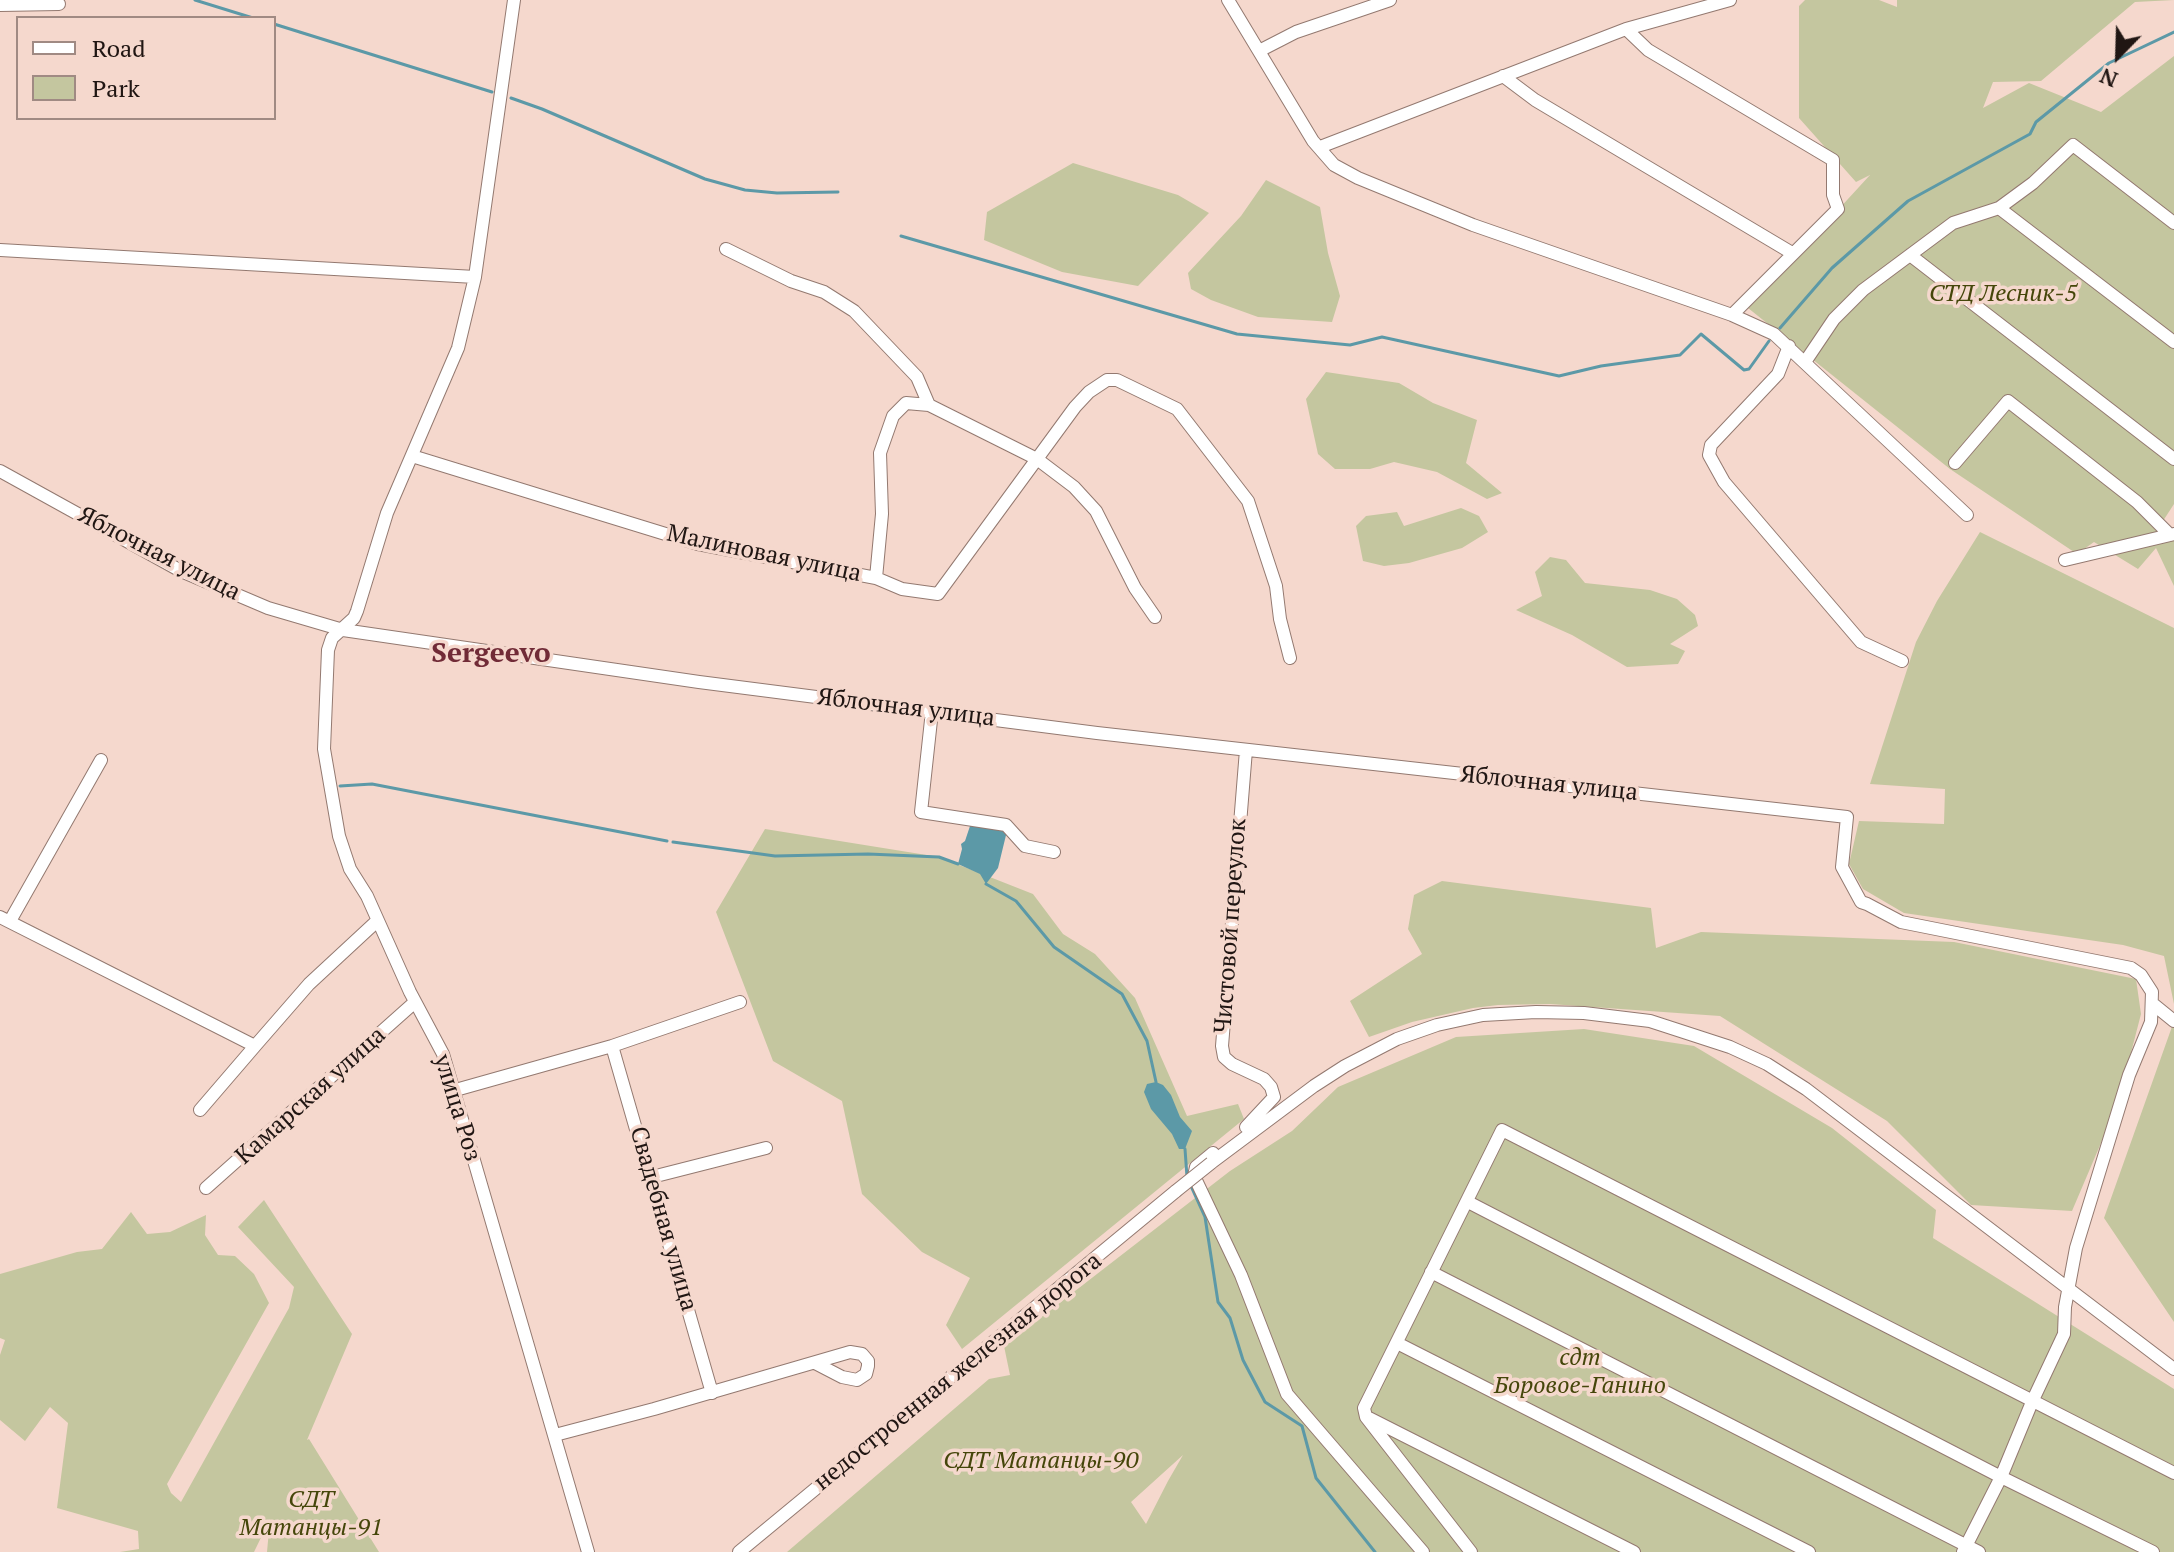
<!DOCTYPE html>
<html>
<head>
<meta charset="utf-8">
<style>
	body { margin:0 }
	#map { position:relative; width:2174px; height:1552px; overflow:hidden; background:#f5d8cd; font-family:"PT Serif",serif }
	canvas { display:block }
	.legend { position:absolute; left:16px; top:16px; width:260px; height:104px; box-sizing:border-box; background:#f5d8cd; border:2px solid #a08a83; margin:0; padding:10px 14px; list-style:none; font-size:24px; color:#201613 }
	.legend li { display:flex; align-items:center; gap:16px; height:40px }
	.legend b { width:40px; border:2px solid #a08a83 }
	.north { position:absolute; left:2078px; top:16px; width:80px; height:80px; -webkit-text-stroke:6px #f5d8cd; paint-order:stroke; rotate:203deg; font-size:22px; font-weight:700; line-height:32px; text-align:center; color:#201613 }
	.north::after { content:''; display:block; margin:auto; width:28px; height:36px; background:#201613; clip-path:polygon(50% 0,100% 100%,50% 72%,0 100%) }
</style>
</head>
<body>
<div id="map">
<canvas width="2174" height="1552"></canvas>
<ul class="legend">
<li><b style="height:10px;background:#fff"></b>Road</li>
<li><b style="height:22px;background:#c4c69f"></b>Park</li>
</ul>
<div class="north">N</div>
</div>
<script>
const ctx = document.querySelector('canvas').getContext('2d');
ctx.lineJoin = 'round';
function fillPath(path, color) { ctx.fillStyle = color; ctx.fill(path, 'evenodd'); }
const shape = rows => new Path2D(rows.map(r => 'M' + r).join(''));
function stroke(path, color, width, dash) { ctx.strokeStyle = color; ctx.lineWidth = width; ctx.lineCap = dash ? 'butt' : 'round'; ctx.setLineDash(dash || []); ctx.stroke(path); }
function label(font, color, halo, rows, align = 'center') {
  ctx.font = font + ' "PT Serif",serif'; ctx.lineWidth = 7; ctx.setLineDash([]); ctx.textBaseline = 'middle'; ctx.strokeStyle = halo; ctx.fillStyle = color; for (const [text, x, y, turn = 0] of rows) {
    ctx.save(); ctx.translate(x, y); ctx.rotate((+turn || 0) * Math.PI / 180); ctx.textAlign = isNaN(turn) ? turn : align; if (halo) ctx.strokeText(text, 0, 0); ctx.fillText(text, 0, 0); ctx.restore();
  }
}
fillPath(shape([
	[1805,0,1879,0,1897,7,1897,0,2174,0,2135,2,2041,81,1993,82,1983,108,2029,83,2101,112,2174,56,2174,504,2161,524,2174,530,2174,586,2156,548,2138,569,2094,542,2077,554,1950,469,1748,308,1870,175,1856,182,1799,118,1799,6],
	[1073,163,1178,195,1209,213,1138,286,1062,272,984,240,987,212],
	[1266,180,1320,207,1328,253,1340,296,1332,322,1258,317,1211,300,1191,289,1188,273,1241,216],
	[1326,372,1399,383,1433,403,1477,420,1466,463,1502,493,1487,499,1437,472,1394,462,1370,469,1335,469,1318,454,1306,399],
	[1461,508,1479,516,1488,532,1462,548,1409,563,1384,566,1363,561,1356,526,1366,516,1397,512,1404,526],
	[1980,532,2174,628,2174,1004,2164,956,2123,945,1904,913,1863,889,1849,864,1859,821,1944,824,1945,789,1870,784,1916,642,1937,601],
	[1550,557,1566,560,1585,583,1650,590,1677,599,1695,615,1698,626,1670,644,1685,651,1678,664,1627,667,1572,635,1516,610,1542,596,1535,572],
	[765,829,939,857,1033,894,1063,934,1095,954,1135,998,1187,1116,1238,1104,1244,1119,962,1349,946,1325,970,1278,922,1252,862,1194,842,1101,773,1061,716,912],
	[1442,881,1651,908,1656,948,1701,932,1954,942,2136,979,2141,1014,2118,1103,2072,1211,1971,1205,1887,1121,1720,1016,1550,1004,1498,1005,1473,1008,1412,1022,1369,1037,1350,1001,1422,954,1408,929,1414,895],
	[2174,1021,2174,1322,2104,1218],
	[1584,1029,1694,1046,1832,1128,1936,1210,1933,1238,2174,1389,2174,1552,787,1552,989,1379,1010,1375,1004,1346,1230,1171,1292,1131,1338,1087,1456,1037],
	[1183,1455,1168,1481,1146,1524,1131,1502],
	[264,1200,352,1334,307,1440,309,1439,379,1552,267,1552,270,1519,254,1552,120,1552,139,1549,138,1531,57,1508,68,1423,50,1407,25,1441,0,1420,0,1355,5,1340,0,1338,0,1274,77,1252,102,1249,131,1212,147,1234,170,1232,206,1215,205,1235,218,1255,235,1256,254,1274,269,1303,167,1484,171,1493,181,1502,289,1308,294,1287,238,1227]
]), '#c4c69f');
fillPath(shape([
	[971,823,1007,831,998,868,986,884,980,874,958,864,962,849,961,844,965,841],
	[1156,1082,1163,1085,1171,1095,1180,1117,1192,1131,1185,1149,1179,1149,1172,1134,1151,1109,1144,1092,1147,1084]
]), '#5c99a7');
stroke(shape([
	[195,0,253,18],
	[274,24,492,92],
	[511,98,542,109,705,179,745,190,777,193,838,192],
	[901,236,1237,334,1350,345,1382,337,1559,376,1601,366,1680,355,1701,334,1744,370,1749,369,1769,341],
	[1780,328,1832,268,1908,201,2030,134,2036,122,2109,63,2174,32],
	[340,786,372,784,667,841],
	[673,842,775,856,868,854,939,857,958,864],
	[986,884,1016,901,1054,947,1122,994,1147,1041,1156,1082],
	[1185,1149,1187,1177],
	[1190,1184,1205,1217,1218,1302,1230,1318,1243,1360,1265,1402,1302,1426,1316,1478,1375,1552]
]), '#5c99a7', 3);
const street = shape([
	[514,0,475,277,458,348,387,513,357,611,354,618,332,638,328,650,324,749,339,836,350,869,367,896,410,992,443,1054,588,1552],
	[1228,0,1313,141,1334,165,1358,178,1473,225,1732,315,1774,334,1967,515],
	[0,5,59,4],
	[1626,29,1648,50,1833,160,1833,195,1838,209,1732,315],
	[1259,51,1296,32,1390,0],
	[1503,76,1535,100,1792,253],
	[1320,147,1626,29,1730,0],
	[1999,208,2033,183,2073,145,2174,223],
	[726,249,791,281,824,292,854,311,917,377,929,405],
	[0,250,475,277],
	[1910,255,2174,459],
	[1789,346,1778,374,1711,445,1709,455,1724,482,1861,642,1902,661],
	[1805,362,1834,319,1863,290,1953,223,1999,208,2174,342],
	[412,456,698,544,876,578,902,589,938,594,1075,407,1089,392,1107,380,1117,380,1177,409,1248,501,1276,586,1280,619,1290,658],
	[1955,463,2008,401,2137,502,2170,535],
	[0,471,181,571,268,608,343,630,699,682,1097,733,1847,817,1842,867,1861,902,1867,904,1901,922,2131,968,2141,975,2152,992,2151,1022,2129,1075,2076,1248,2065,1307,2064,1334,2032,1402,2001,1477,1963,1552],
	[2065,560,2174,534],
	[876,578,882,514,880,453,893,416,906,403,929,405,1037,459,1074,487,1096,511,1135,588,1155,617],
	[932,711,921,812,1006,825,1025,846,1054,852],
	[1246,750,1222,1046,1224,1057,1232,1064,1264,1079,1271,1087,1274,1097,1246,1127],
	[0,917,255,1046,309,984,377,921],
	[10,921,101,760],
	[2153,1004,2174,1021],
	[612,1046,712,1393],
	[452,1091,612,1046,740,1002],
	[200,1110,255,1046],
	[1213,1153,1196,1167,1194,1176,1241,1275,1287,1394,1423,1552],
	[1211,1163,1314,1086,1345,1066,1397,1039,1437,1025,1483,1015,1536,1012,1584,1013,1650,1021,1730,1047,1767,1064,1806,1089,2174,1369],
	[652,1177,766,1148],
	[206,1188,415,1002],
	[1468,1202,2001,1477,2153,1552],
	[1431,1272,1979,1552],
	[1397,1343,1809,1552],
	[1369,1418,1634,1552],
	[555,1435,654,1409,850,1352,862,1354,868,1361,868,1366,866,1374,857,1380,842,1377,815,1363],
	[739,1552,1176,1191],
	[1471,1552,1366,1417,1364,1408,1502,1130,2174,1473]
]);
stroke(street, '#937970', 14);
stroke(street, '#fff', 12);
const streetBridge = shape([
	[1176,1191,1211,1163]
]);
stroke(streetBridge, '#937970', 14, []);
stroke(streetBridge, '#fff', 12);
label('italic 24px', '#45460a', '#f5d8cd', [
	["СТД Лесник-5",2003,294],
	["сдт",1580,1358],
	["Боровое-Ганино",1580,1386],
	["СДТ Матанцы-90",1041,1461],
	["СДТ",311,1500],
	["Матанцы-91",311,1528]
]);
label('24px', '#201613', '#f5d8cd', [
	["Яблочная улица",159,554,27],
	["Малиновая улица",764,554,12],
	["Яблочная улица",906,708,7],
	["Яблочная улица",1549,784,6],
	["Чистовой переулок",1231,926,-86],
	["Камарская улица",311,1096,-42],
	["улица Роз",457,1108,73],
	["Свадебная улица",663,1219,74],
	["недостроенная железная дорога",958,1372,-39]
]);
label('bold 28px', '#712b37', '#f5d8cd', [
	["Sergeevo",491,654]
]);
</script>
</body>
</html>
